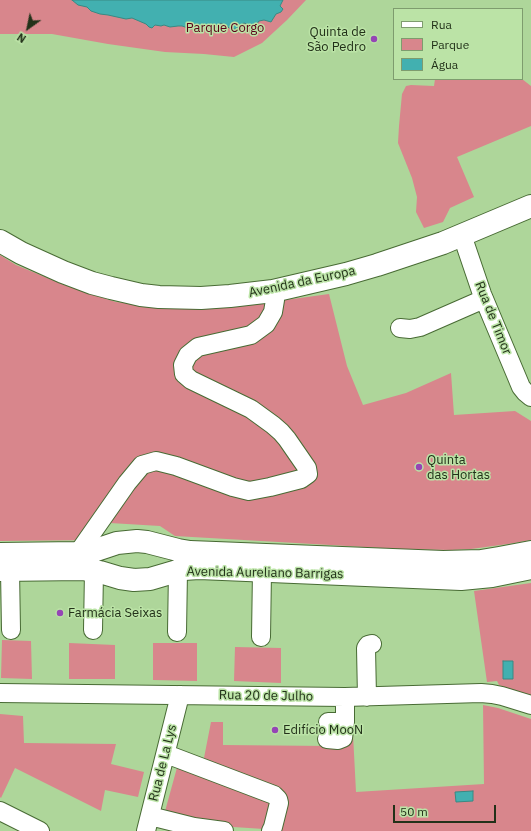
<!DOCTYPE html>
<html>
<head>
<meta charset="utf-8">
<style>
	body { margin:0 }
	#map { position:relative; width:531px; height:831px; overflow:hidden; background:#aed69a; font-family:"IBM Plex Sans",sans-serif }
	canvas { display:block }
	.legend { position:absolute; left:393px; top:8px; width:130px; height:72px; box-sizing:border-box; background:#bbe3a6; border:1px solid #7e9c6e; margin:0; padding:5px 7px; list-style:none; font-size:12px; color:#223119 }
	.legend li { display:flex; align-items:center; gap:8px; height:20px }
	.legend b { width:20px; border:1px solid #7e9c6e }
	.north { position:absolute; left:8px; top:8px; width:40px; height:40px; -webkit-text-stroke:3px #bbe3a6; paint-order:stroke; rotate:213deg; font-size:11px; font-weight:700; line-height:16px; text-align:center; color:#223119 }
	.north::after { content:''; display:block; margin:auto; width:14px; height:18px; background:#223119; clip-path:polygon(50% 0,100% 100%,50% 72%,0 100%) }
	.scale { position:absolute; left:393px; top:805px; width:103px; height:18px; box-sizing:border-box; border:2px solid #223119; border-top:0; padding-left:5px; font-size:12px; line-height:14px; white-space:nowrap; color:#223119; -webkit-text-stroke:3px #bbe3a6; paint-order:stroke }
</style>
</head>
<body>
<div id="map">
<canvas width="531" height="831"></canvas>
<ul class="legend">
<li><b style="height:5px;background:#fff"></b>Rua</li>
<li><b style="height:11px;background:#d8868c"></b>Parque</li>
<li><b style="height:11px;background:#42b0b0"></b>Água</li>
</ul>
<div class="north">N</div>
<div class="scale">50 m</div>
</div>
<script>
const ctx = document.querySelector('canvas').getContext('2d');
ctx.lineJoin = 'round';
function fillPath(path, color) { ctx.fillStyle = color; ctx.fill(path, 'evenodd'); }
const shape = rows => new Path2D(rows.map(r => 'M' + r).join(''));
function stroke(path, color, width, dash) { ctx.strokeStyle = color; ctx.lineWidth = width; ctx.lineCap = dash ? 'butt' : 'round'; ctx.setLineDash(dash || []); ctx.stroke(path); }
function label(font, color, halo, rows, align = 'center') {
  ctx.font = font + ' "IBM Plex Sans",sans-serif'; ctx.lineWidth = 3; ctx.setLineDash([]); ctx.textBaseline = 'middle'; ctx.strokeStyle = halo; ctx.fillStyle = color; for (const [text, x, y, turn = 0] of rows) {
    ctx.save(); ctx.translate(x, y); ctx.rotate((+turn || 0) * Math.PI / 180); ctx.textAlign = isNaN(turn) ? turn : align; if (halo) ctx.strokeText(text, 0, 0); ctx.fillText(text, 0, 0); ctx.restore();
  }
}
fillPath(shape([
	[0,0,306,0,287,20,262,43,234,57,204,54,165,52,108,44,52,34,0,34],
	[435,79,522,79,531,86,531,126,457,157,474,197,450,208,443,222,424,228,416,212,417,197,412,178,398,143,399,126,402,94,406,86,411,85,434,86],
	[0,255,16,265,67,286,116,302,159,307,202,309,256,304,329,294,347,366,363,405,406,393,451,373,454,415,515,411,531,421,531,540,508,544,471,549,450,550,399,549,175,536,160,526,110,523,97,540,0,541],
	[531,583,531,697,499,685,497,681,487,682,474,591],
	[2,640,31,641,32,679,1,678],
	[69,643,115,645,115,679,69,679],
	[153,643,197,643,197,681,153,680],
	[235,647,281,648,281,683,234,681],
	[483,705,498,708,531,719,531,831,277,831,285,808,203,763,211,722,223,722,223,745,328,746,352,715,356,792,484,784],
	[0,714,23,716,24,743,116,744,111,764,144,772,138,797,105,790,101,811,15,768,1,798,0,797],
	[178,764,271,801,264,829,203,825,164,815]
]), '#d8868c');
const water = shape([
	[72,0,283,0,280,6,283,9,281,12,276,14,271,22,264,20,259,21,256,25,250,25,244,23,239,26,237,29,231,29,221,23,218,25,213,25,209,27,208,27,206,24,191,29,182,26,178,26,170,27,164,25,161,26,155,25,152,28,149,27,146,24,132,18,126,19,108,15,100,14,91,11,87,7,78,5,72,0],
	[503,661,513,661,513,679,503,679,503,661],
	[473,791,473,801,456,802,455,792,473,791]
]);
fillPath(water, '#42b0b0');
stroke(water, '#388a83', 1);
const minor = shape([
	[462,235,482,294,516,375,521,387,525,392,531,397],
	[400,328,410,329,420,327,484,299],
	[78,553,127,483,142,465,156,461,176,466,233,487,249,491,270,487,301,479,308,474,307,468,287,439,281,432,273,425,251,409,191,380,184,374,183,365,188,355,198,347,251,335,266,324,273,312,275,300,273,291],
	[10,570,11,630],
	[93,630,94,571],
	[177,632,178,571],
	[261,637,262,571],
	[0,693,345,697,481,693,492,694,502,696,531,705],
	[367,697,366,648,368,645,372,644],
	[328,722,345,722],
	[327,739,338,740,343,738,345,722,345,697],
	[166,754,274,795,278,799,279,803,273,827,271,831],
	[0,811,40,831],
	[150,816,194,827,224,831],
	[146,831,180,695]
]);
const major = shape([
	[0,241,21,253,63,272,92,283,111,288,141,295,159,297,201,298,230,296,273,291,346,274,377,265,443,243,531,206],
	[0,554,78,553,96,550,117,543,137,541,147,542,178,550,190,552,443,562,481,561,499,558,531,552],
	[0,570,82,569,100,572,120,578,134,580,150,579,184,569,199,568,461,579,492,576,531,568]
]);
stroke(minor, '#486b34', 20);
stroke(major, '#486b34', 24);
stroke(minor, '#fff', 18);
stroke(major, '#fff', 22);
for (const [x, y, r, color] of [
	[374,39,4,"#9545b5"],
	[419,467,4,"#9545b5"],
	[60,613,4,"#9545b5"],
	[275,730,4,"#9545b5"]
]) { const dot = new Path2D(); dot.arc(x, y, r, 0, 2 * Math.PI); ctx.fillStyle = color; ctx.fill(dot); stroke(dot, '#bbe3a6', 1.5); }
label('13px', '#590119', '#bbe3a6', [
	["Parque Corgo",225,28]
]);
label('13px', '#223119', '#bbe3a6', [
	["Quinta de",366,32,"right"],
	["São Pedro",366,47,"right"],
	["Quinta",427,460],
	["das Hortas",427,475],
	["Farmácia Seixas",68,613],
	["Edifício MooN",283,730]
], 'left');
label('13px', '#223119', '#bbe3a6', [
	["Avenida da Europa",302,282,-12],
	["Rua de Timor",493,318,68],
	["Avenida Aureliano Barrigas",265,573,1],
	["Rua 20 de Julho",266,696,1],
	["Rua de La Lys",163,763,-76]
]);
</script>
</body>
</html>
